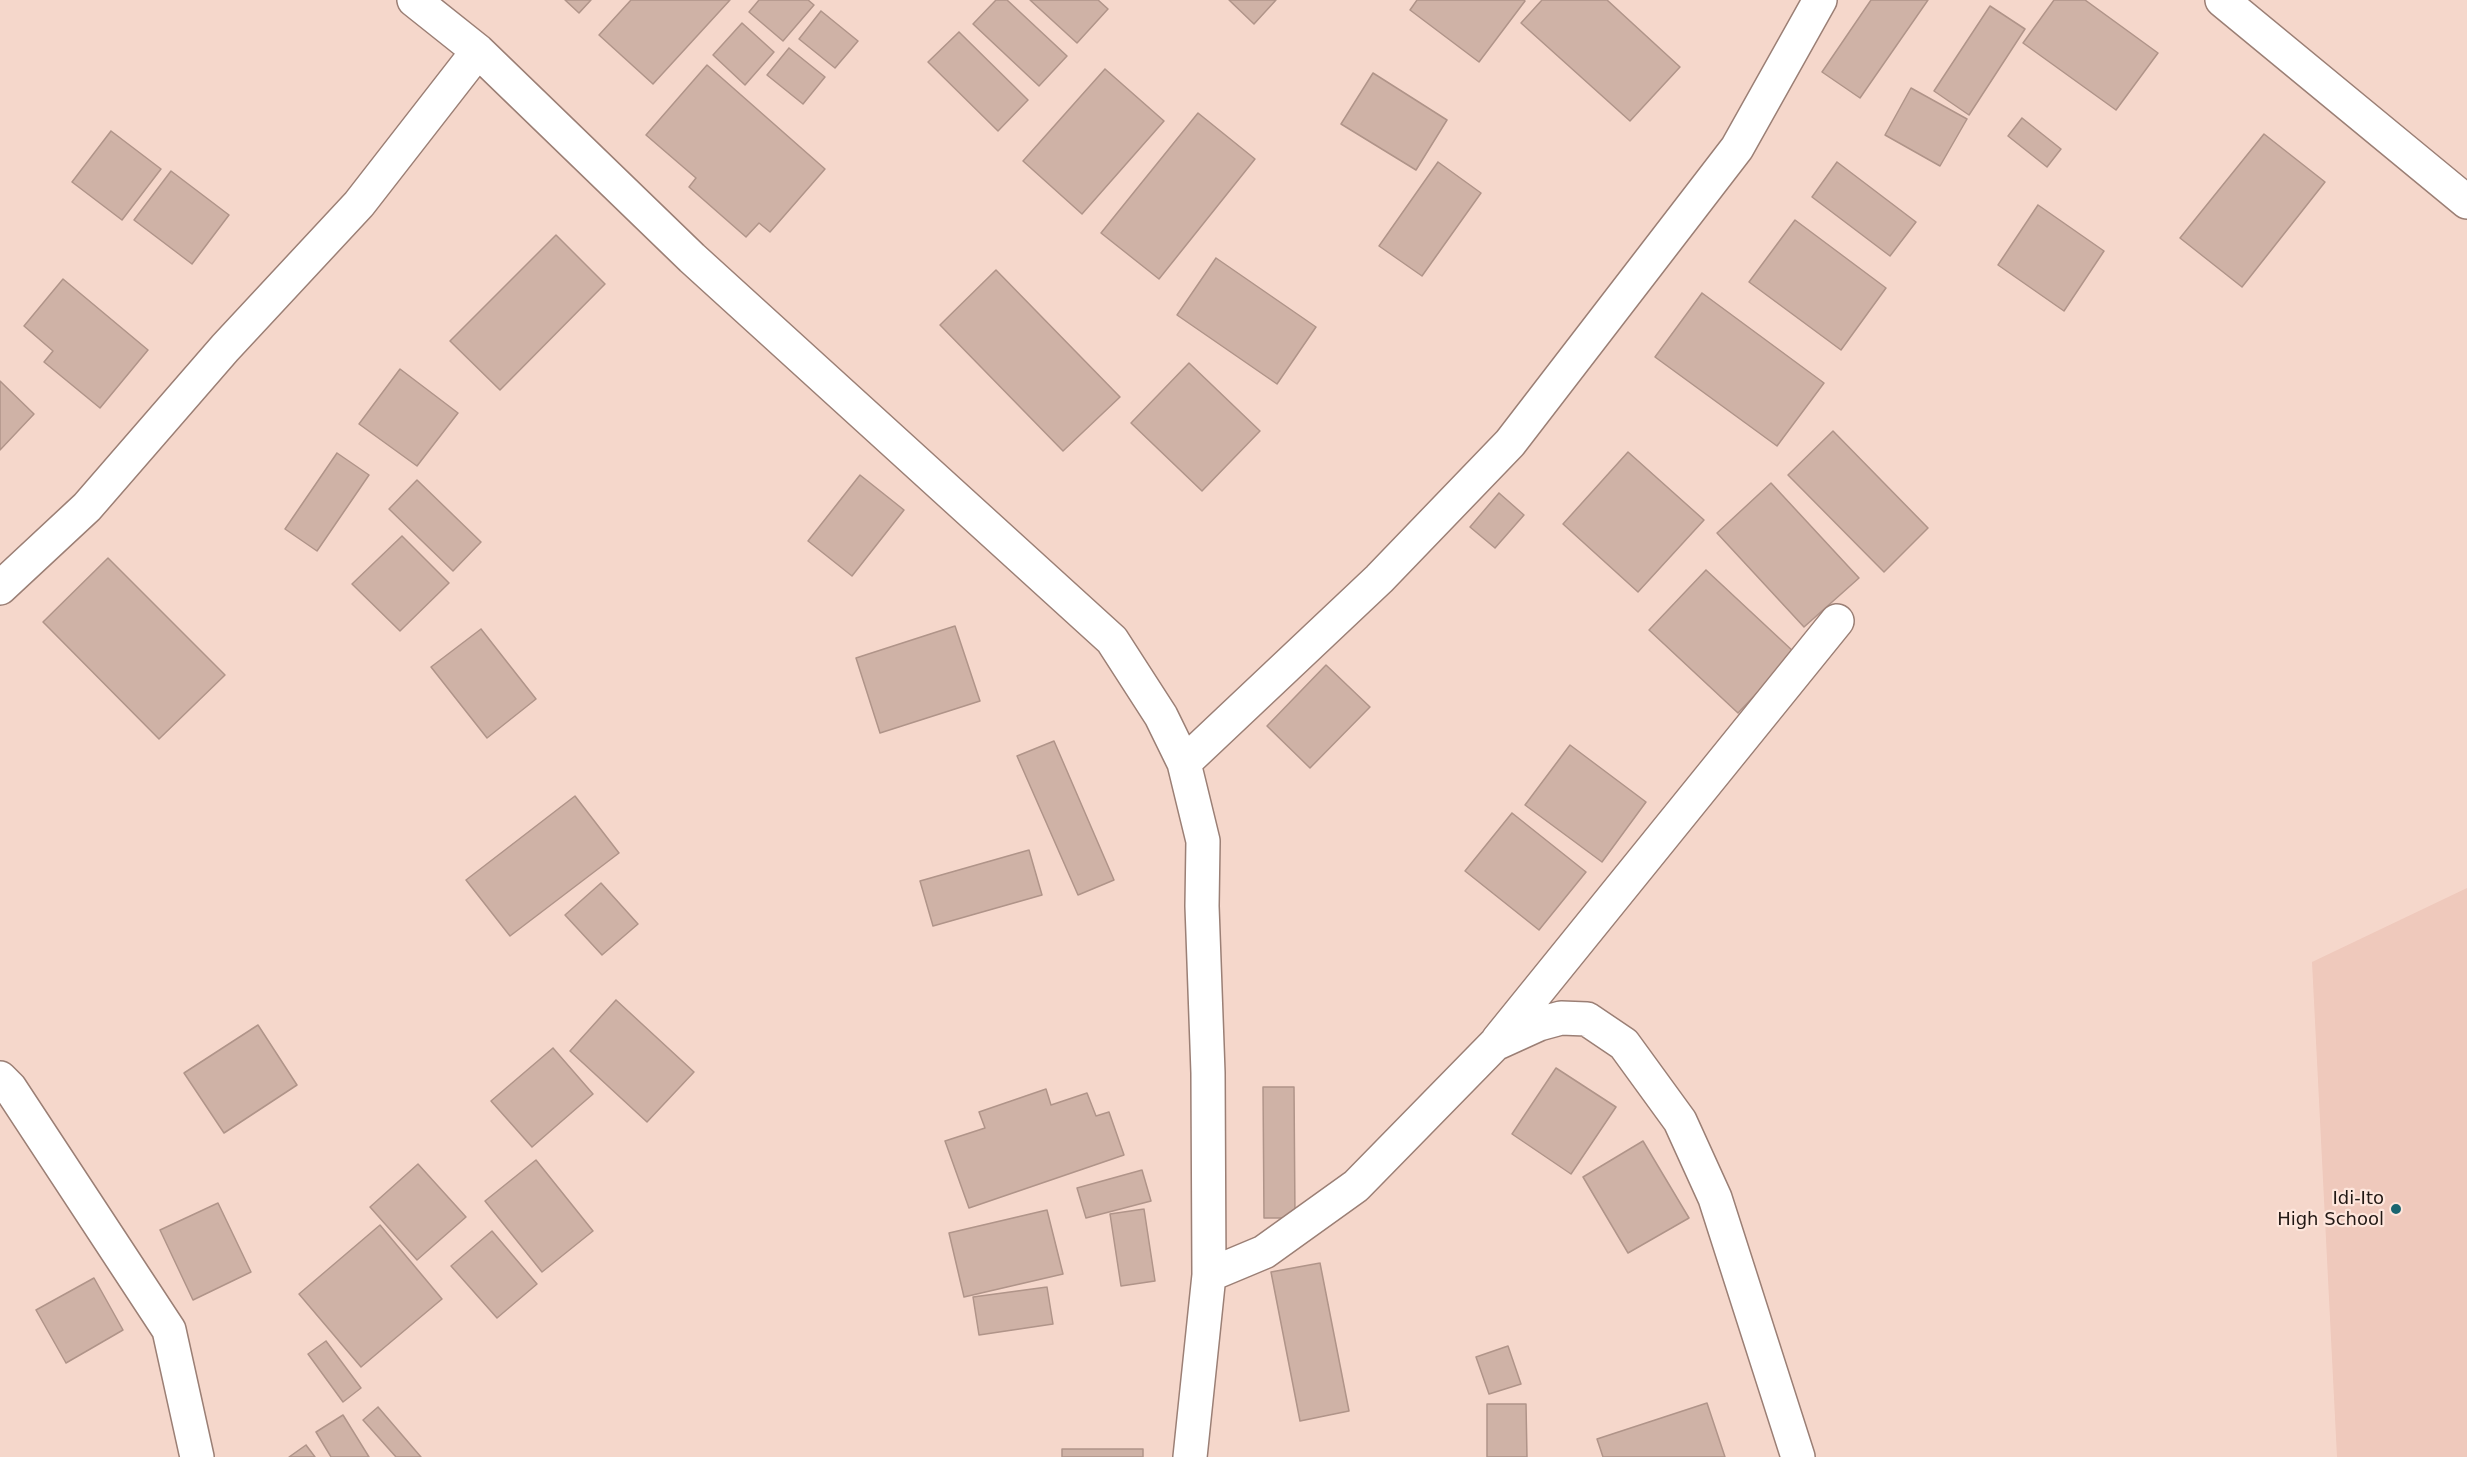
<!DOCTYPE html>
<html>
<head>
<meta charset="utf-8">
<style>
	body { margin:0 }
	canvas { display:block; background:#f5d7cb }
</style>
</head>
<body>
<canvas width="2467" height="1457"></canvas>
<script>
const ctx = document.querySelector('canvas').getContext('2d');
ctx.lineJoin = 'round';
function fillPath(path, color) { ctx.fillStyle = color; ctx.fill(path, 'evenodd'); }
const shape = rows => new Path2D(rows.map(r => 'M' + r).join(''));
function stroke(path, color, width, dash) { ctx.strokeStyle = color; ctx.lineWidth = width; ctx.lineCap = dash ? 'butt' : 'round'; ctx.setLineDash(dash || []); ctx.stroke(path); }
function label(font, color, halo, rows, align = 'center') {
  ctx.font = font + ' "DejaVu Sans",sans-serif'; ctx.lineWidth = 4.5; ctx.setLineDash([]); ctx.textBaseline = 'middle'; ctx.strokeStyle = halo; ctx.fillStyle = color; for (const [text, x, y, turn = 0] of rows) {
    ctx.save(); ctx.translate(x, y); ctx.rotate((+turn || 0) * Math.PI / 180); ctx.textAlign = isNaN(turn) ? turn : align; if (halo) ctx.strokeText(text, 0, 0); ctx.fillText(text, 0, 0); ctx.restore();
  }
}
fillPath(shape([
	[2467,888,2467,1457,2337,1457,2312,962]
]), '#efc9bc');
const building = shape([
	[565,0,591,0,579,13,565,0],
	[631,0,730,0,653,84,599,35,631,0],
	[759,0,808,0,814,5,783,41,749,12,759,0],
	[996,0,1007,0,1067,56,1039,86,973,24,996,0],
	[1030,0,1098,0,1108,9,1077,43,1030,0],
	[1229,0,1276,0,1254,24,1229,0],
	[1417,0,1524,0,1525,1,1479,62,1410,10,1417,0],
	[1542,0,1607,0,1680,67,1630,121,1521,23,1542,0],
	[1871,0,1928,0,1860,98,1822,72,1871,0],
	[2054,0,2085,0,2158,53,2116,110,2023,43,2054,0],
	[1990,6,2025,29,1969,115,1934,91,1990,6],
	[821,11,858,41,835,68,799,39,821,11],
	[742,23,774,52,745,85,713,55,742,23],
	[959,32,1028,100,998,131,928,62,959,32],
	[789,48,825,77,803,104,767,75,789,48],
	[707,65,825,169,770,232,759,223,746,237,689,187,696,178,646,135,707,65],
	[1105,69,1164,121,1082,214,1023,161,1105,69],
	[1373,73,1447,120,1416,170,1341,124,1373,73],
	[1911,88,1967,119,1940,166,1885,135,1911,88],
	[1198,113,1255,159,1159,279,1101,233,1198,113],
	[2022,118,2061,149,2047,167,2008,136,2022,118],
	[111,131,161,169,122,220,72,182,111,131],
	[2264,134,2325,182,2242,287,2180,238,2264,134],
	[1438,162,1481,193,1422,276,1379,246,1438,162],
	[1837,162,1916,222,1890,256,1812,197,1837,162],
	[171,171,229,215,192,264,134,220,171,171],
	[2038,205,2104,251,2064,311,1998,265,2038,205],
	[1795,220,1886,288,1841,350,1749,282,1795,220],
	[556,235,605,284,500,390,450,341,556,235],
	[1216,258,1316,327,1277,384,1177,315,1216,258],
	[996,270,1120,397,1063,451,940,325,996,270],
	[63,279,148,350,100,408,44,362,53,351,24,326,63,279],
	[1702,293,1824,383,1777,446,1655,357,1702,293],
	[1189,363,1260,431,1202,491,1131,423,1189,363],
	[400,369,458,413,417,466,359,424,400,369],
	[0,381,34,414,0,450,0,381],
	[1833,431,1928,528,1884,572,1788,475,1833,431],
	[1628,452,1704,520,1638,592,1563,524,1628,452],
	[337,453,369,475,317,551,285,529,337,453],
	[860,475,904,510,852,576,808,541,860,475],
	[417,480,481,542,453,571,389,509,417,480],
	[1771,483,1859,578,1804,627,1717,533,1771,483],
	[1499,493,1524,515,1495,548,1470,527,1499,493],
	[402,536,449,583,400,631,352,584,402,536],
	[108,558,225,675,159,739,43,622,108,558],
	[1706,570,1795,653,1738,713,1649,630,1706,570],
	[955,626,980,701,880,733,856,658,955,626],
	[481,629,536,699,487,738,431,667,481,629],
	[1326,665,1370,707,1310,768,1267,726,1326,665],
	[1054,741,1114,880,1078,895,1017,756,1054,741],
	[1570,745,1646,802,1602,862,1525,805,1570,745],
	[575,796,619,853,510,936,466,880,575,796],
	[1512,813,1586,872,1539,930,1465,871,1512,813],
	[1029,850,1042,895,933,926,920,881,1029,850],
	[601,883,638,924,602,955,565,915,601,883],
	[616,1000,694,1072,647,1122,570,1051,616,1000],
	[258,1025,297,1085,224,1133,184,1073,258,1025],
	[553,1048,593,1094,532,1147,491,1101,553,1048],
	[1556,1068,1616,1107,1571,1174,1512,1134,1556,1068],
	[1263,1087,1294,1087,1295,1218,1264,1218,1263,1087],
	[1046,1089,1051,1105,1087,1093,1096,1116,1109,1112,1124,1155,969,1208,945,1141,985,1128,979,1112,1046,1089],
	[1643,1141,1689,1218,1628,1253,1583,1177,1643,1141],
	[536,1160,593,1231,542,1272,485,1201,536,1160],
	[418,1164,466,1217,417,1260,370,1207,418,1164],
	[1142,1170,1151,1201,1086,1218,1077,1188,1142,1170],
	[218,1203,251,1272,193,1300,160,1230,218,1203],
	[1144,1209,1155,1281,1121,1286,1110,1214,1144,1209],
	[1047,1210,1063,1274,964,1297,949,1233,1047,1210],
	[380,1225,442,1299,361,1367,299,1294,380,1225],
	[492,1231,537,1284,497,1318,451,1266,492,1231],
	[1320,1263,1349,1411,1300,1421,1271,1272,1320,1263],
	[94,1278,123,1330,66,1363,36,1310,94,1278],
	[1047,1287,1053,1324,979,1335,973,1297,1047,1287],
	[326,1341,361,1388,343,1402,308,1354,326,1341],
	[1508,1346,1521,1384,1489,1394,1476,1357,1508,1346],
	[1707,1403,1725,1457,1603,1457,1597,1439,1707,1403],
	[1487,1404,1526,1404,1527,1457,1487,1457,1487,1404],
	[378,1407,421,1457,396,1457,363,1420,378,1407],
	[343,1415,369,1457,331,1457,316,1432,343,1415],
	[306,1445,315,1457,289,1457,306,1445],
	[1062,1449,1143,1449,1143,1457,1062,1457,1062,1449]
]);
fillPath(building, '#cfb2a6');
stroke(building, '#b09489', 1.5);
const street = shape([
	[414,0,478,51,692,258,1112,640,1161,716,1184,763,1203,841,1202,906,1208,1073,1209,1275,1190,1457],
	[2222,0,2467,202],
	[0,588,87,507,225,348,359,204,478,51],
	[1184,763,1379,579,1510,443,1737,148,1820,0],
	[1498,1040,1837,621],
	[0,1078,10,1088,169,1330,197,1457],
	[1209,1275,1264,1252,1356,1186,1495,1044,1539,1024,1561,1018,1587,1019,1624,1044,1680,1121,1715,1198,1798,1457]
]);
stroke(street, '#9b7f75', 36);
stroke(street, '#fff', 33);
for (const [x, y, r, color] of [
	[2396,1209,6,"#1a6570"]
]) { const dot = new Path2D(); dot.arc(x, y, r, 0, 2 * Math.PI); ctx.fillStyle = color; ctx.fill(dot); stroke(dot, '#fee6dc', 2); }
label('18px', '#221814', '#fee6dc', [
	["Idi-Ito",2384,1199],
	["High School",2384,1220]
], 'right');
</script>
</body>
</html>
